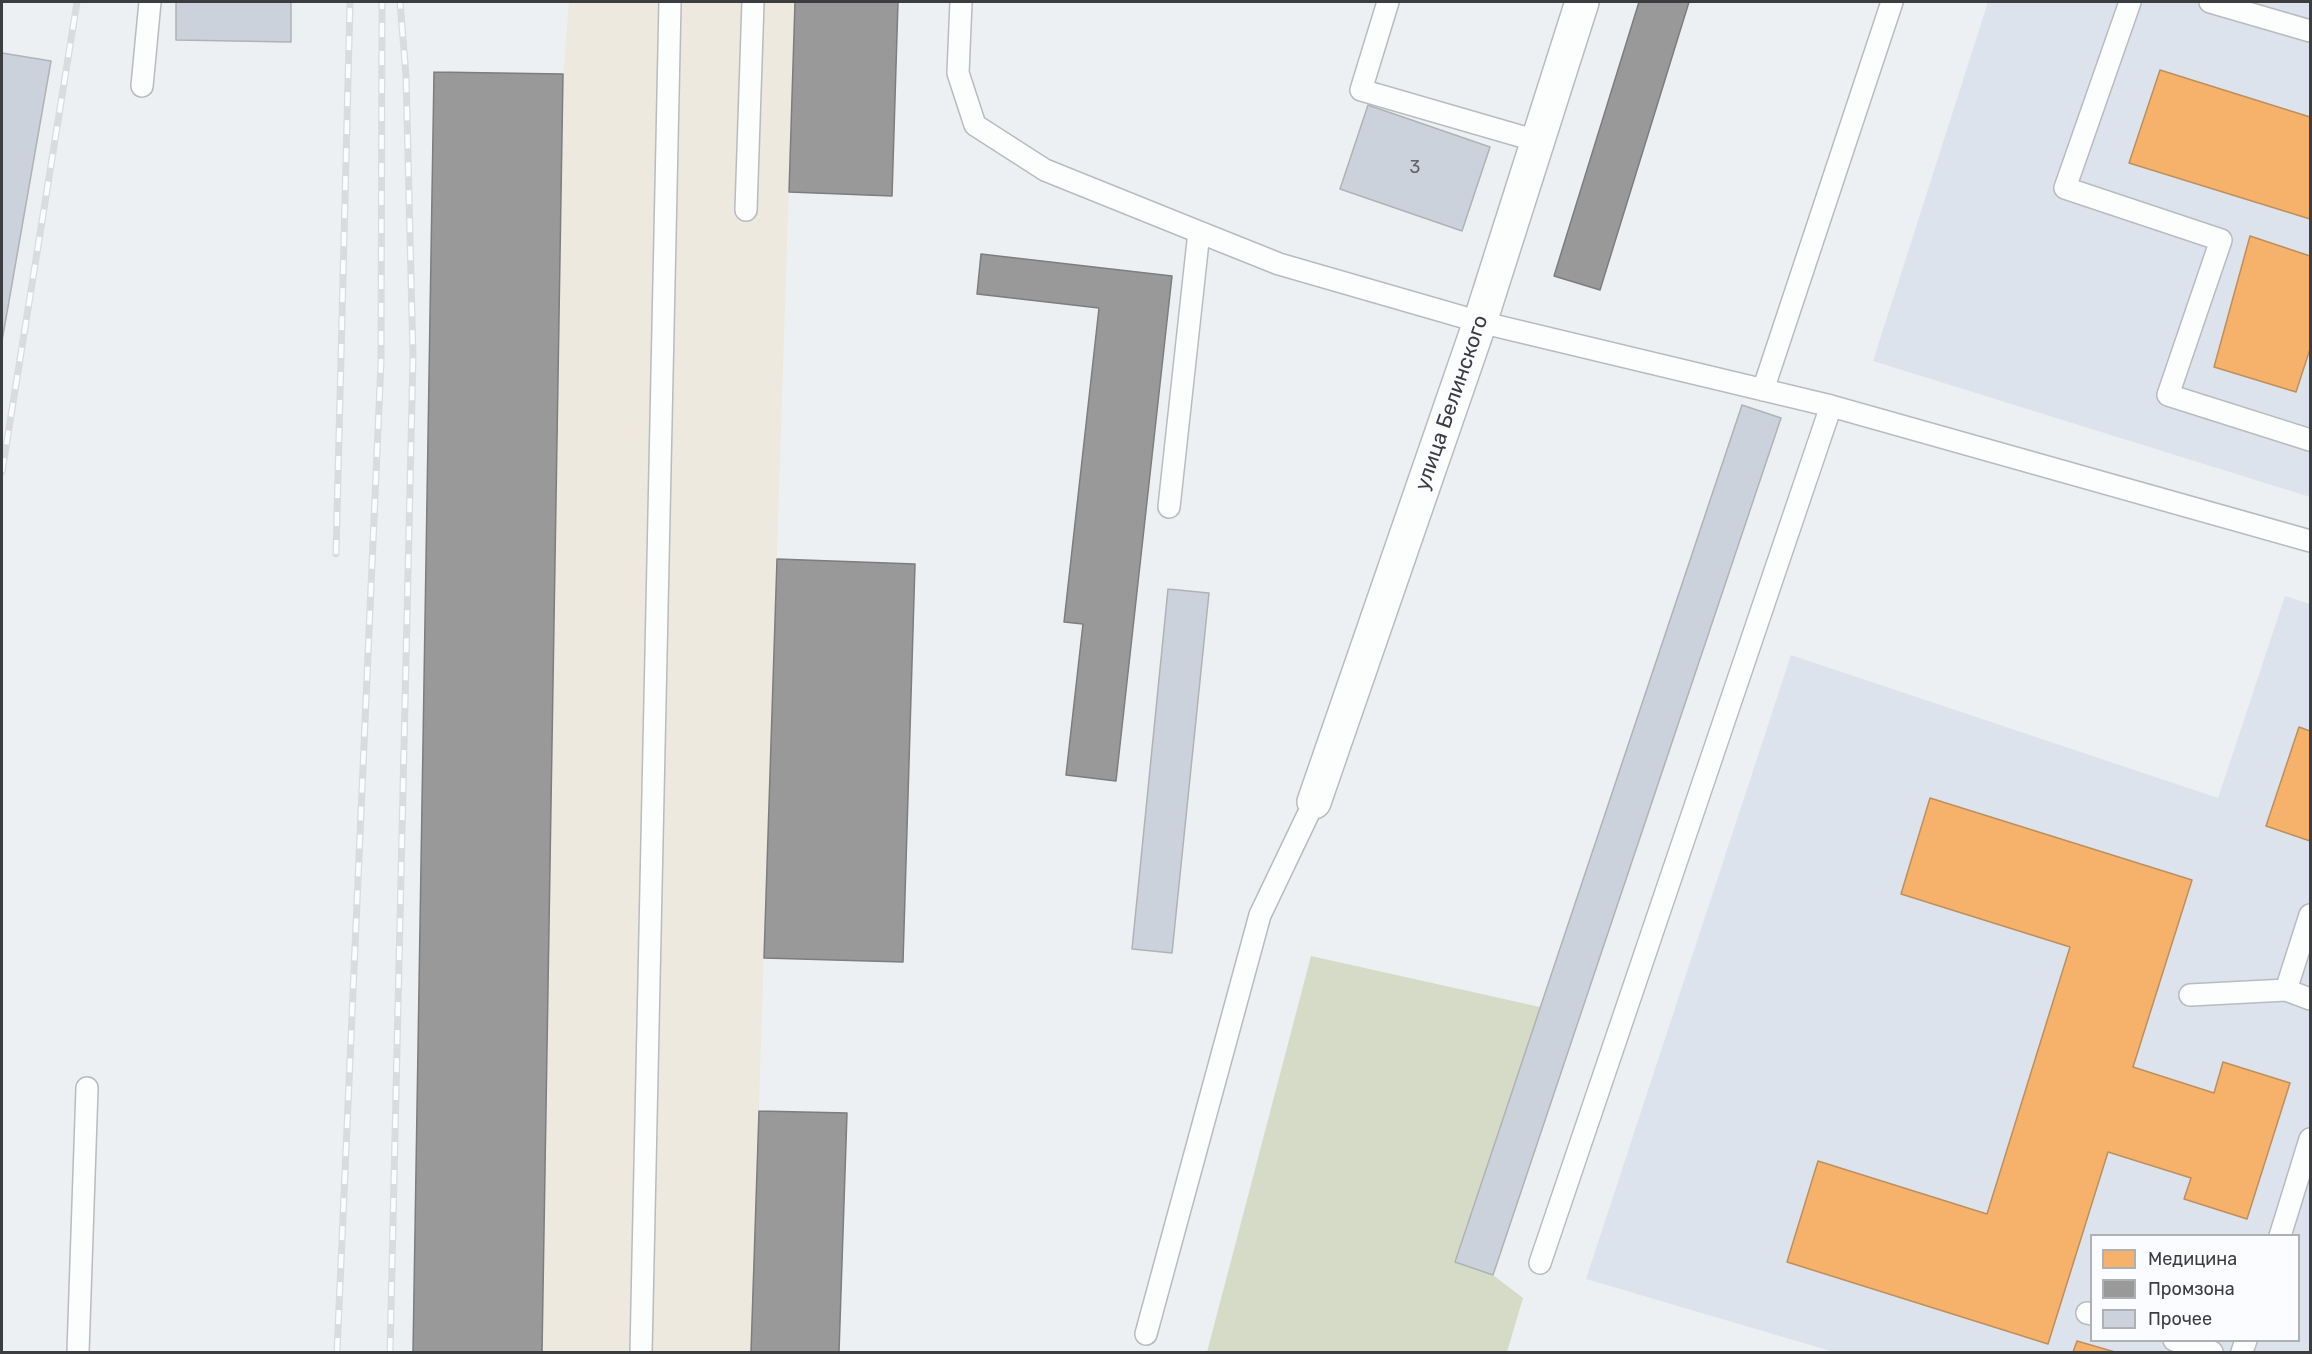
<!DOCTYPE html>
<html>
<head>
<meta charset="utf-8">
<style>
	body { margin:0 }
	#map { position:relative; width:2312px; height:1354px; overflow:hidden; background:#edf0f3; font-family:Rubik,sans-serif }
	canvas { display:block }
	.frame { position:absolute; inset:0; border:3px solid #3b3d40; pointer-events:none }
	.legend { position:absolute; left:2090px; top:1234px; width:210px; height:108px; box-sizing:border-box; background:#fafcff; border:2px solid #aeb0b3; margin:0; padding:8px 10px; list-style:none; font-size:18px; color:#3b3d40 }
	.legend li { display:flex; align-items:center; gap:12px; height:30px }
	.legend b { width:30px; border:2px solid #aeb0b3 }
</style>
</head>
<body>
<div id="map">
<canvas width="2312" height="1354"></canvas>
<div class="frame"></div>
<ul class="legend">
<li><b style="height:16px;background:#f6b26b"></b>Медицина</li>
<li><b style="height:16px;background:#999"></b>Промзона</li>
<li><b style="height:16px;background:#cbd2db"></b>Прочее</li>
</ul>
</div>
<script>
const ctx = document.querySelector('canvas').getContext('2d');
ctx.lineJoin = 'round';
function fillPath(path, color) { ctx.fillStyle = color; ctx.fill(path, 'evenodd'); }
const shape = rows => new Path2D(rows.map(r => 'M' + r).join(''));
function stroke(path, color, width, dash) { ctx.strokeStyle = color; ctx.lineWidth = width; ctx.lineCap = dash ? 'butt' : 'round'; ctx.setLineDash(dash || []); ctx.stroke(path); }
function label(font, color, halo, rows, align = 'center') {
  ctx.font = font + ' Rubik,sans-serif'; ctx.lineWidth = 6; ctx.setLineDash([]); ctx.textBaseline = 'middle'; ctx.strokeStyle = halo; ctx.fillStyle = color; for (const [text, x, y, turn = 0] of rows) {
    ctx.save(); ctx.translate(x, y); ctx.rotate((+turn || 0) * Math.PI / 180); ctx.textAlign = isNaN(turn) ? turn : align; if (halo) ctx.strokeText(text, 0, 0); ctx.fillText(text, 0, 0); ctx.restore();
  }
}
fillPath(shape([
	[569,2,795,2,751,1352,542,1352,563,75]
]), '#ede9df');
fillPath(shape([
	[1988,2,2310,2,2310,497,1873,361],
	[2285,596,2310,604,2310,1352,1834,1352,1586,1279,1791,655,2218,798],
	[2092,1236,2298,1236,2298,1340,2092,1340]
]), '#dde3ec');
fillPath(shape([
	[1311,956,1540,1007,1455,1262,1493,1275,1523,1298,1507,1352,1207,1352]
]), '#d6dbc8');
const health = shape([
	[2160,70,2310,117,2310,219,2129,163,2160,70],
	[2250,236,2310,256,2310,349,2296,392,2214,367,2250,236],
	[2299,727,2310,731,2310,841,2266,826,2299,727],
	[1930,798,2192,880,2133,1067,2214,1093,2223,1062,2290,1083,2247,1219,2184,1199,2191,1178,2108,1152,2048,1344,1787,1262,1818,1161,1987,1214,2070,947,1901,894,1930,798],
	[2077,1341,2115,1352,2073,1352,2077,1341]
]);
fillPath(health, '#f6b26b');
stroke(health, '#be8f5e', 1.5);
const industry = shape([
	[795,2,898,2,892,196,789,192,795,2],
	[1639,2,1689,2,1600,290,1554,276,1639,2],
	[434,72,563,74,542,1352,413,1352,434,72],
	[981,254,1172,276,1116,781,1066,775,1083,624,1064,622,1099,308,977,294,981,254],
	[777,559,915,564,903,962,764,958,777,559],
	[759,1111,847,1113,839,1352,751,1352,759,1111]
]);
fillPath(industry, '#999');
stroke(industry, '#7d7d7e', 1.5);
const building = shape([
	[176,2,291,2,291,42,176,40,176,2],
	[2,53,51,61,2,341,2,53],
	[1368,105,1490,147,1462,231,1340,189,1368,105],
	[1742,405,1781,418,1493,1275,1455,1262,1742,405],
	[1168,589,1209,593,1172,953,1132,949,1168,589]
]);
fillPath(building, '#cbd2db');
stroke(building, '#b0b2b5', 1.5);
const lane = shape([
	[961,2,958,73,975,125,1045,170,1199,232,1279,264,1480,322,1831,406,2310,541],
	[1388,2,1361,90,1537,141],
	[2130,2,2065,188,2221,240,2168,395,2310,440],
	[2210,2,2310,31],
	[142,86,150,2],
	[746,210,753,2],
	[1763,390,1892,2],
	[1169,507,1199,232],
	[2310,915,2286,990,2310,999],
	[2190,995,2286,990],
	[2280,1236,2310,1139],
	[1540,1263,1831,406],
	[2087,1313,2092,1314],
	[1146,1334,1260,915,1314,802],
	[2174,1340,2212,1352],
	[78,1352,87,1088],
	[641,1352,670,2],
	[2242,1352,2246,1340]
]);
const street = shape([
	[1314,802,1480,322,1582,2]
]);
stroke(lane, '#b9bbbe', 24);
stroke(street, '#b9bbbe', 36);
stroke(lane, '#fcfdfd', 21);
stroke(street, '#fcfdfd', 33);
const rail = shape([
	[2,472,77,2],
	[336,554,350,2],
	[337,1352,381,362,382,2],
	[390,1352,413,357,406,75,400,2]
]);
stroke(rail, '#d9dbdc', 7);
stroke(rail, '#fafcff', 4.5, [14]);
label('18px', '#5f6267', null, [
	["3",1415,168]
]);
label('21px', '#3b3d40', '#fafcff', [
	["улица Белинского",1452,403,-71]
]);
</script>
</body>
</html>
